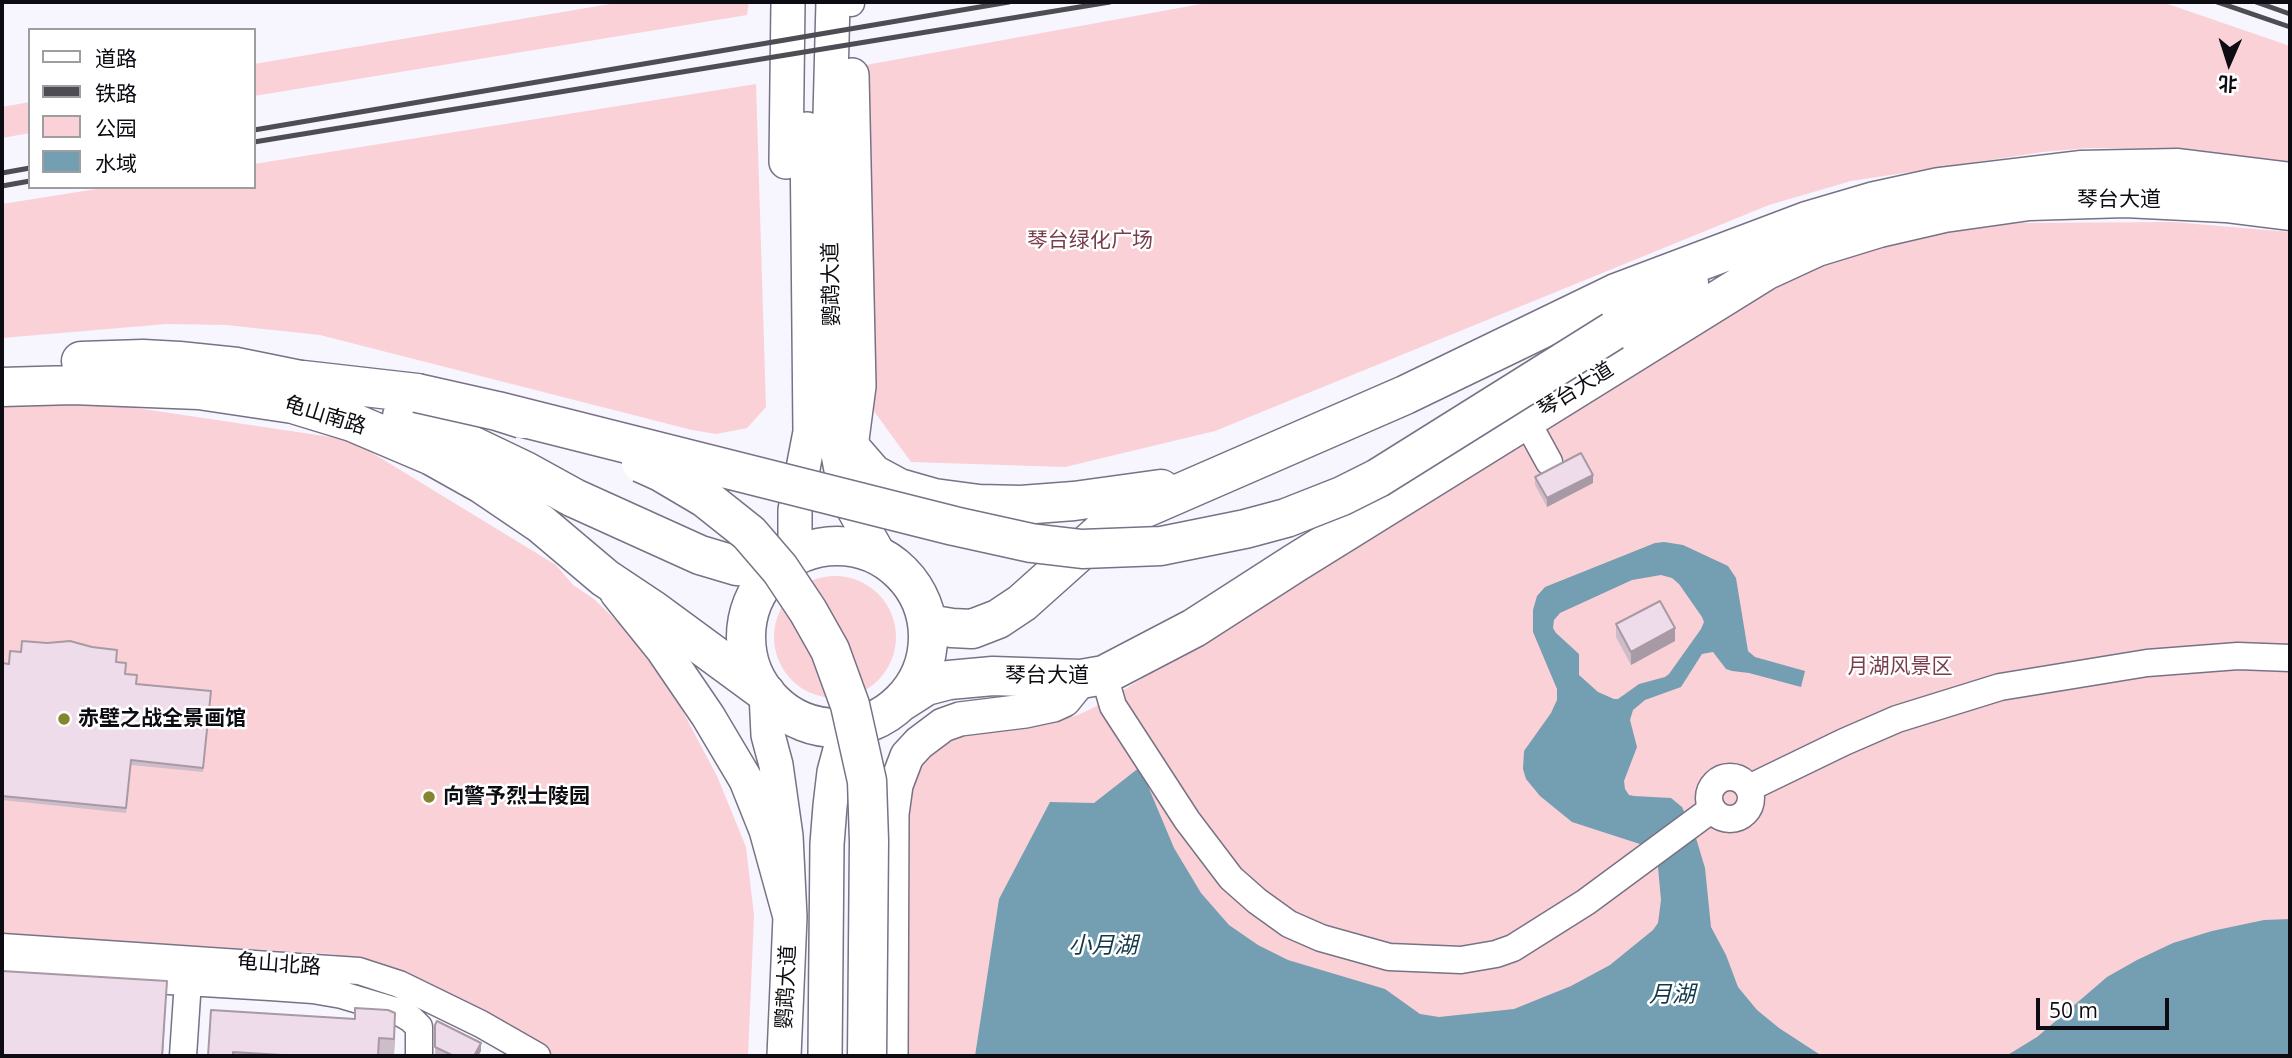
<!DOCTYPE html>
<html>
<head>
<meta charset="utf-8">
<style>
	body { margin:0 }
	#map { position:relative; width:2292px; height:1058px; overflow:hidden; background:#f7f5fd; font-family:"Open Sans","Noto Sans SC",sans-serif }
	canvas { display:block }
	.frame { position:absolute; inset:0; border:4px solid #0d0c12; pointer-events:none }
	.legend { position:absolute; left:28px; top:28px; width:228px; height:161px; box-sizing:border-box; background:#fff; border:2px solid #9e9ea0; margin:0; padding:9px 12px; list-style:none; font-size:21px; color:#0d0c12 }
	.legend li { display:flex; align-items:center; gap:14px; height:35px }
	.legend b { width:35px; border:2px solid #9e9ea0 }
	.north { position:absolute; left:2194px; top:28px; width:70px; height:70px; -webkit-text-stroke:5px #fff; paint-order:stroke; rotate:183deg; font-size:19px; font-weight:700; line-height:28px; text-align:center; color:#0d0c12 }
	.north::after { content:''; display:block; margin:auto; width:24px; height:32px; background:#0d0c12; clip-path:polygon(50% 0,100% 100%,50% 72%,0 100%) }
	.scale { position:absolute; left:2036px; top:998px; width:133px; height:32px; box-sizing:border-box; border:4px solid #0d0c12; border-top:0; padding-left:9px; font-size:21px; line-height:24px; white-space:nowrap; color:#0d0c12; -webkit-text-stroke:5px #fff; paint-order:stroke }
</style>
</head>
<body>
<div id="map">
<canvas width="2292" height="1058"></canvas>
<div class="frame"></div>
<ul class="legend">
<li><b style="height:9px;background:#fff"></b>道路</li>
<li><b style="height:9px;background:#4e4d54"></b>铁路</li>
<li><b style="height:19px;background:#fbd1d8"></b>公园</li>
<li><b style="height:19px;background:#749eb1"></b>水域</li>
</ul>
<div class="north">北</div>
<div class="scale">50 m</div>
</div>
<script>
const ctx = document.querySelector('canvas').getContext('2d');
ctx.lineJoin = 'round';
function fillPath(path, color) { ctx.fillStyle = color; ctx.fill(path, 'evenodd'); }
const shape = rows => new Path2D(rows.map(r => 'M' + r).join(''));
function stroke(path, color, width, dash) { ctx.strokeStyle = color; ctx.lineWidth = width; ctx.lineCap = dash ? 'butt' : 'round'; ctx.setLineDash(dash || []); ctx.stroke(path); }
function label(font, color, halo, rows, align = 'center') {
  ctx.font = font + ' "Open Sans","Noto Sans SC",sans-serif'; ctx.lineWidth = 5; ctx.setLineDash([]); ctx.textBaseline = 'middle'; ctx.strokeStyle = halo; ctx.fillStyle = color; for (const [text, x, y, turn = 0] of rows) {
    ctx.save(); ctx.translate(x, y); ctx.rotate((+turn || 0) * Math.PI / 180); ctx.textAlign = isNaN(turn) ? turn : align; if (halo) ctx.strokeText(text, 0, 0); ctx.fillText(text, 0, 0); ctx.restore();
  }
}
fillPath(shape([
	[622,2,749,2,747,15,254,96,254,64],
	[1212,2,2162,2,2290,46,2290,163,2188,149,2087,148,2043,152,1851,181,1769,205,1215,431,1065,467,911,462,868,403,866,65],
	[756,84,766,407,747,428,716,434,692,430,320,335,226,325,167,324,2,338,2,204,109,187,254,187,254,164],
	[30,102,30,133,2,138,2,107],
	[2173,222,2290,232,2290,1056,897,1056,899,831,918,762,945,741,964,735,1051,722,1078,715,1101,704,1782,280,1835,259,1883,245,1958,229,2021,223],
	[49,395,351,440,556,565,573,585,594,599,630,634,673,693,717,776,746,847,754,915,748,1056,553,1056,479,1012,368,962,333,954,2,934,2,401],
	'774 637a61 61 0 1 1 122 0a61 61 0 1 1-122 0Z'
]), '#fbd1d8');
fillPath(shape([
	[1664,542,1683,545,1728,566,1736,578,1748,651,1755,657,1805,671,1801,687,1749,673,1732,671,1726,669,1713,652,1702,654,1681,687,1645,700,1633,710,1630,720,1637,747,1624,781,1625,789,1629,795,1634,796,1671,798,1682,807,1696,838,1705,868,1711,927,1726,955,1738,987,1757,1010,1779,1028,1822,1056,975,1056,999,899,1050,802,1094,803,1140,767,1174,848,1201,893,1229,925,1258,945,1288,960,1385,989,1420,1014,1439,1017,1514,1009,1571,986,1610,965,1653,930,1658,923,1661,900,1658,867,1655,858,1646,846,1572,822,1540,796,1526,779,1523,769,1524,751,1551,713,1557,700,1557,689,1533,632,1533,610,1537,596,1545,587,1655,543],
	[1661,575,1672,578,1679,584,1702,617,1704,622,1701,629,1669,674,1665,677,1639,684,1618,699,1614,699,1598,692,1579,675,1579,654,1556,633,1553,628,1554,620,1560,613,1632,580],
	[2290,919,2290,1056,2006,1056,2037,1037,2107,977,2137,960,2173,943,2212,931,2264,920]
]), '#749eb1');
const minor = shape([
	[851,3,851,2],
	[1526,420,1549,462],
	[1104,675,1113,706,1187,820,1231,878,1257,901,1289,924,1321,938,1389,957,1461,960,1496,954,1513,948,1586,902,1712,809],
	'1709 798a21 21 0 1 1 42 0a21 21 0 1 1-42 0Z',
	[1749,788,1844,742,1897,719,2000,687,2147,663,2238,656,2290,658],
	[2,947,359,971,399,984,481,1024,537,1056],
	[2,971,270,987,313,990,342,995,399,1012,411,1019,419,1027,419,1056],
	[183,1056,188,981]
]);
const major = shape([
	[833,2,829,154,833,428,846,496,880,556],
	[786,162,788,2],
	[851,447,859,386,852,75],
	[795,556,795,510,810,432,807,129],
	[617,593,663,650,708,716,746,780,766,830,790,917],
	[766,693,768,735,776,765,786,836,790,917,784,1056],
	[825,1056,827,844,830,806,834,772,841,746,863,724],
	[891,1056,892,814,896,785,907,756,919,743,943,725,960,719,1025,711,1053,705,1064,700,1081,679]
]);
const highway = shape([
	[1613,331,1689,283],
	[81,361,143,359,179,361,237,367,306,381],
	[303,380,417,393],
	[2,387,73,385,199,390,293,404,352,422,432,456,482,484,541,524,605,578,653,610,766,693],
	[402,416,454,437,525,471,574,498,700,555,737,566,777,568],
	[833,428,873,474,899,488,934,498,979,504,1021,505,1074,501,1161,489],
	'746 637a91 91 0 1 1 182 0a91 91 0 1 1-182 0Z',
	[927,621,928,624,952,628,972,629,998,619,1022,603,1107,527,1143,509,1405,395,1616,293,1807,221,1875,201,1939,187,2080,170,2178,168,2290,182],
	[901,702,926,686,949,680,993,676,1081,679,1104,675,1194,628,1295,563,1765,271,1817,247,1879,228,1944,213,2029,201,2125,198,2226,203,2290,211]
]);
stroke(minor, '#777284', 29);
stroke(major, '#777284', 36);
stroke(highway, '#777284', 41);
stroke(minor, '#fff', 26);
stroke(major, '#fff', 33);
stroke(highway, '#fff', 38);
stroke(shape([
	[2217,2,2290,27],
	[2256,2,2290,14],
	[254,130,1009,2],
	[254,142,1110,2],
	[2,173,30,168],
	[2,186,30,181]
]), '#4e4d54', 5);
const highwayBridge = shape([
	[417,393,497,411,522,419],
	[497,411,954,526,1031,543,1082,549,1161,546,1245,529,1286,518,1342,496,1378,478,1613,331],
	[641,463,661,472,705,498,749,533,780,569,808,611,830,650,850,705,867,781,869,841,867,1056]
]);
stroke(highwayBridge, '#777284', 41, []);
stroke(highwayBridge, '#fff', 38);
fillPath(shape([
	[1535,477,1593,483,1547,507,1535,485],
	[1616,624,1675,641,1631,665,1616,637],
	[116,662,126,674,137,684,211,691,203,772,131,765,126,813,2,800,2,663],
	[435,1025,481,1051,478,1056,437,1056,435,1055],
	[395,1028,394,1055,379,1054,379,1056,208,1056]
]), '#cdbdc9');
fillPath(shape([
	[1593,475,1593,483,1547,507,1547,498],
	[1675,628,1675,641,1631,665,1631,652],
	[167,981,163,1056,162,1056],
	[395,1013,395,1028,394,1055,394,1039],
	[481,1043,481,1051,478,1056,474,1056]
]), '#a79aa4');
const building = shape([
	[1581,453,1593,475,1547,498,1535,477,1581,453],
	[1660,601,1675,628,1631,652,1616,624,1660,601],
	[22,641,47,643,70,641,92,647,117,650,116,662,126,663,125,674,137,675,136,684,211,691,203,768,131,760,126,808,2,796,2,663,9,664,10,651,21,652,22,641],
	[2,971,167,981,162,1056,2,1056,2,971],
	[355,1008,388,1010,395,1013,394,1039,379,1038,378,1056,298,1056,233,1052,233,1056,208,1056,211,1010,355,1019,355,1008],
	[437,1021,481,1043,474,1056,454,1056,435,1047,435,1025,437,1021]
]);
fillPath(building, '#eedcea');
stroke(building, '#a79aa4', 2);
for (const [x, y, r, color] of [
	[64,719,7,"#84852e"],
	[429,797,7,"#84852e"]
]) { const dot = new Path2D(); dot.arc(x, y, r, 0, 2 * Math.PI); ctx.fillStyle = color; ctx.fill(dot); stroke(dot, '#fff', 2.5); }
label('21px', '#0d0c12', '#fff', [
	["琴台大道",2119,200],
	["鹦鹉大道",832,284,-91],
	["琴台大道",1576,390,-32],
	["龟山南路",325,416,17],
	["琴台大道",1047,676],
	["龟山北路",279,965,4],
	["鹦鹉大道",787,987,-87]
]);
label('21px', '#793e4c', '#fff', [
	["琴台绿化广场",1090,241],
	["月湖风景区",1900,667]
]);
label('bold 21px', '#0d0c12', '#fff', [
	["赤壁之战全景画馆",78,719],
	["向警予烈士陵园",443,797]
], 'left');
label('italic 23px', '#133949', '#fff', [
	["小月湖",1103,946],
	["月湖",1672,995]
]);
</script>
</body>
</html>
